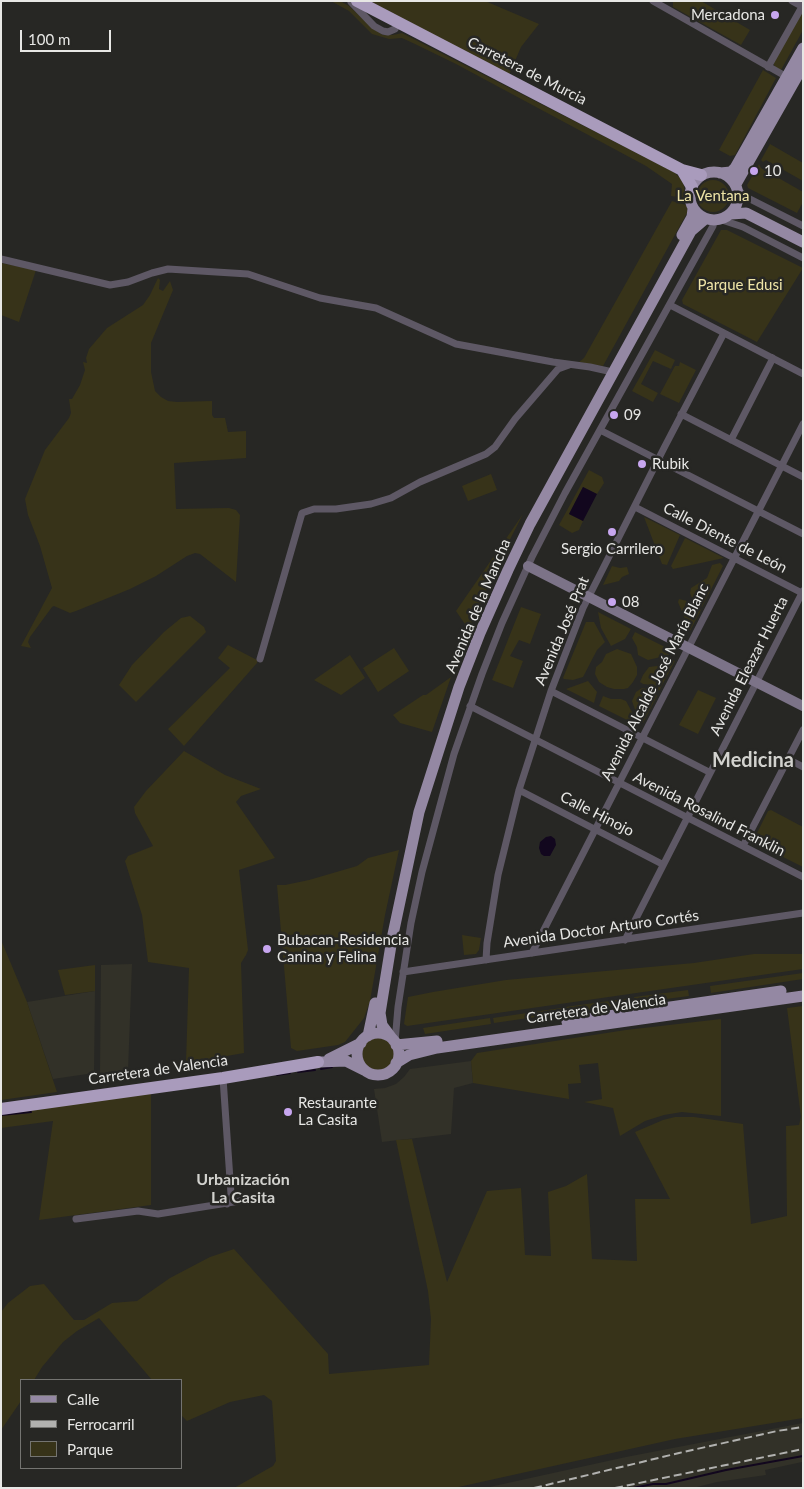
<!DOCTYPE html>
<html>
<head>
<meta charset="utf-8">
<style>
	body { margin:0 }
	#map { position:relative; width:804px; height:1489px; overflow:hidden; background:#272724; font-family:Lato,sans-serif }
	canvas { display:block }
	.frame { position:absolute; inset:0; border:2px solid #e7e7e5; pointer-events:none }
	.legend { position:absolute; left:20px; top:1379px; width:162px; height:90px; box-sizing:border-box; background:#272724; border:1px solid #747471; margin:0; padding:6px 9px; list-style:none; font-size:15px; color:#e7e7e5 }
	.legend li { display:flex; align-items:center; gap:10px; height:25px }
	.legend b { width:25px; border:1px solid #747471 }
	.scale { position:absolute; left:20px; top:30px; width:91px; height:22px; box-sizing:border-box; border:2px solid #e7e7e5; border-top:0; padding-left:6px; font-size:15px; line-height:18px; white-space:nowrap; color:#e7e7e5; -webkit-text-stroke:4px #272724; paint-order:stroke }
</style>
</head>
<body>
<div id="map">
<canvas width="804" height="1489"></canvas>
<div class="frame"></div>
<ul class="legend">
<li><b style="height:6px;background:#9488a3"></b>Calle</li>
<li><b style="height:6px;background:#b1b1af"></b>Ferrocarril</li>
<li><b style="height:14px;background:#373319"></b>Parque</li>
</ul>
<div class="scale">100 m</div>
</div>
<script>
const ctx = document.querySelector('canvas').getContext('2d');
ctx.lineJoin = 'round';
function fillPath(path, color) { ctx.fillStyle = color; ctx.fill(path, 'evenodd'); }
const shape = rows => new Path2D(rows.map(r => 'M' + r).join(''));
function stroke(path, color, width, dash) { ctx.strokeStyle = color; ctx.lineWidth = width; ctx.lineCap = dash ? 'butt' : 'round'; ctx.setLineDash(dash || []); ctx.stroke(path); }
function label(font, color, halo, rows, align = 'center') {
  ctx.font = font + ' Lato,sans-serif'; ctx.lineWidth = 5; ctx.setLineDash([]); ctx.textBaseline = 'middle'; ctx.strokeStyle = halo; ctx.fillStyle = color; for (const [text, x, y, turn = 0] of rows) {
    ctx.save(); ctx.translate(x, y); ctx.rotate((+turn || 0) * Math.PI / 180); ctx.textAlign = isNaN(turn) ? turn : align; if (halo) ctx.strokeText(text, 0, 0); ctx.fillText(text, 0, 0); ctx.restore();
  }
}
fillPath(shape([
	[132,964,128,1071,116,1073,100,1073,101,965],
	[95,991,94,1073,53,1079,27,1002],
	[471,1061,473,1083,454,1088,451,1134,382,1142,374,1089,385,1088,396,1084,404,1077,410,1069],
	[803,1423,803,1466,802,1462,765,1470,766,1475,717,1482,693,1488,485,1488,626,1457]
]), '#323128');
fillPath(shape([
	[331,1,340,1,349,6,375,30,383,35,393,35,402,33,668,169,675,173,681,179,684,186,685,198,671,196,672,184,646,166,456,64,415,44,402,38,389,39,372,34,349,11],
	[370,1,485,1,539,24,521,47,509,75],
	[673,1,701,1,750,30,741,45,673,7],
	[803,10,803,30,781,70,775,67,773,63],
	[763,70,776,78,735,155,730,156,719,150],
	[770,144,803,163,803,181,766,160,763,162,761,160],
	[759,164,761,168,803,192,803,202,797,213,748,188,747,185],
	'697 196a16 16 0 1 1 32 0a16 16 0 1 1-32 0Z',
	[672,201,686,205,688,211,603,366,579,362,584,358],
	[721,230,727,230,803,268,757,342,683,304,682,300],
	[1,263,36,270,19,322,1,315],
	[158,278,160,280,159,289,163,291,170,281,173,290,151,343,151,372,155,391,161,397,168,401,177,402,212,401,212,415,214,418,225,418,228,432,246,431,246,458,174,463,176,509,229,508,236,510,240,515,236,582,200,554,195,553,187,556,156,576,130,589,76,611,70,613,54,606,52,607,30,637,28,642,31,648,21,646,52,588,40,546,28,515,25,499,27,494,45,450,69,418,71,413,69,399,72,399,80,385,85,370,83,362,87,363,86,358,89,349,107,328,143,305,150,295],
	[655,350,675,360,671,369,653,361,641,384,658,393,653,402,632,391],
	[680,362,696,370,679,403,660,394,675,366,679,366],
	[589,470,602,477,604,483,597,494,583,487,569,514,583,521,579,530,572,533,559,525],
	[491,474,497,490,468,501,462,486],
	[523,514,500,559,469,630,456,611],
	[644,517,680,535,667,565,662,564],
	[685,538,724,558,673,569,671,566],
	[720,563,723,566,702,607,692,598,690,593,691,588,707,578,712,565],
	[612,566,620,568,627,567,629,574,622,577,619,581,603,585],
	[679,599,691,602,701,610,690,631,678,602],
	[521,607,541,614,530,644,519,640,510,656,523,661,513,688,492,680],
	[598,612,631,629,625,639,611,646,601,628],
	[190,616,204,627,206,632,136,702,119,685,132,665,164,632,181,618],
	[586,622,594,622,605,642,597,650,583,677,573,680,564,679,563,678],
	[635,632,677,653,648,660,638,655,637,647,632,638],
	[228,645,257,660,257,663,184,746,168,729,230,668,218,658],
	[394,648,409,671,378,692,363,668],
	[617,649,631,654,637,667,637,675,633,682,628,688,624,689,614,689,607,687,599,682,595,674,596,667,602,662,606,654],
	[350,655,365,678,341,695,314,680],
	[669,658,675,661,659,691,653,685,643,684,640,682,643,675,649,667,657,666,665,660],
	[451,677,432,732,400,723,393,715,423,695,426,695],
	[588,681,597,692,594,703,566,689],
	[642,688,652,690,657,696,643,723,638,718,632,701,636,692],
	[698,690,716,698,698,734,679,725],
	[603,696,611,699,621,699,626,701,633,714,631,722,599,706],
	[184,751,225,775,261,789,241,796,236,802,275,858,239,870,248,950,246,955,241,963,244,1053,186,1063,189,968,148,962,142,915,125,861,128,856,153,846,135,813,134,807,146,791],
	[771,810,803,827,803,867,755,843,754,839,768,811],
	[399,850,385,915,370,1001,364,1018,345,1042,338,1045,297,1051,291,1048,277,885,285,885,309,880,357,866,368,858],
	[462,935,481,938,479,950,476,954,464,955],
	[1,940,27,1002,57,1092,1,1100],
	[754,954,803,954,803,969,407,1026,404,1024,408,997,433,992,506,980,694,963],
	[95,965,95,991,65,995,58,970],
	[803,973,803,979,711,993,710,986],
	[688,990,689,996,635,1003,634,997],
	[631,998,633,1003,566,1013,565,1007],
	[803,1006,803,1418,675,1439,454,1488,234,1488,273,1466,276,1461,272,1401,264,1395,230,1402,187,1421,181,1415,181,1380,152,1380,99,1318,77,1331,63,1342,42,1367,34,1380,21,1380,21,1401,1,1430,1,1312,8,1303,30,1286,44,1284,74,1320,84,1320,112,1303,137,1301,170,1278,210,1257,234,1249,328,1354,329,1374,429,1365,431,1319,428,1291,396,1140,412,1139,447,1282,487,1191,521,1188,525,1255,551,1256,548,1192,566,1186,587,1174,592,1259,637,1261,635,1199,670,1199,635,1132,663,1120,675,1117,694,1117,743,1124,751,1224,787,1216,786,1126,799,1125,801,1117,787,1008],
	[561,1008,563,1013,494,1023,493,1018],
	[490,1018,491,1024,425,1034,423,1028],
	[721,1019,721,1116,682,1112,664,1115,645,1121,620,1136,613,1108,584,1102,602,1099,598,1063,579,1065,581,1083,568,1084,569,1099,473,1083,471,1061,477,1053,626,1030],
	'362 1054a16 16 0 1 1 32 0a16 16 0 1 1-32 0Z',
	[151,1092,151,1205,39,1220,53,1121,1,1128,1,1114]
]), '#373319');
fillPath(shape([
	[583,487,597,494,583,521,569,514],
	[551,836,555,839,556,845,550,856,544,856,541,854,539,848,540,842,546,837]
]), '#12071e');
stroke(shape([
	[321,1069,332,1067],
	[298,1072,315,1070],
	[277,1075,290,1073],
	[1,1115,31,1112],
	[633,1488,653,1484,666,1484,726,1470,803,1456]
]), '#12071e', 2);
stroke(shape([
	[653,1,787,77],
	[792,1,803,7],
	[351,2,374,26,383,31,388,32,395,29,398,22],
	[768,67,803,5],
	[738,190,746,197,803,226],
	[722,220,743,227,803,258],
	[1,259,110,285,128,282,152,273,168,269,248,274,320,298,376,308,456,344,553,362,590,367,608,371],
	[670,305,803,374],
	[681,414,803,477],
	[600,430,803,534],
	[731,440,773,358],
	[635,507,802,593],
	[260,659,302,513,314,509,336,509,371,504,391,498,420,482,486,454,495,447,515,419,558,369,569,365],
	[551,691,709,772],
	[470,706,803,877],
	[788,759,803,767],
	[519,790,662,864],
	[743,846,803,730],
	[625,940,803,591],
	[532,953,803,424],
	[486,960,487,943,498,875,519,790,551,691,583,608,664,448,724,333],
	[403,972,803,913],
	[395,1042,398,1007,411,923,422,872,454,754,482,674,502,623,532,557,565,493,713,226,714,221],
	[223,1078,231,1194,227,1204],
	[76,1219,138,1211,158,1214,240,1201]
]), '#5e5865', 7);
stroke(shape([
	[528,566,803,706]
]), '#7c7388', 10);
stroke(shape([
	'690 196a24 24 0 1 1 48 0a24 24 0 1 1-48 0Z',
	[720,173,731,172,735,168,803,48],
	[736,184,803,66],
	[731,214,746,213,803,242],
	[682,235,692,217,693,209],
	[567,1022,781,991],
	'357 1054a21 21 0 1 1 42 0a21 21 0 1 1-42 0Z',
	[368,1036,375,1003],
	[394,1041,382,1025,380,1013,392,939,419,812,459,687,480,633,508,570,530,524,691,231,705,219],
	[396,1045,437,1041],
	[329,1059,361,1043],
	[318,1062,346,1061,364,1070],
	[396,1063,409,1055,437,1048,803,996]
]), '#9488a3', 11);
stroke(shape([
	[357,1,682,170,701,175],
	[682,170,692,187],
	[1,1109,223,1078,318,1062]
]), '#a99bbc', 12);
stroke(shape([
	[534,1488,679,1453,777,1431,803,1427],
	[615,1488,803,1449]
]), '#b1b1af', 2, [8, 4]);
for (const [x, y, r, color] of [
	[775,15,5,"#c7a6ef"],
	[754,171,5,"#c7a6ef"],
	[614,415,5,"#c7a6ef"],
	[642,464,5,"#c7a6ef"],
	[612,532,5,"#c7a6ef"],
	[612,602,5,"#c7a6ef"],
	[267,949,5,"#c7a6ef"],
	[288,1112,5,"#c7a6ef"]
]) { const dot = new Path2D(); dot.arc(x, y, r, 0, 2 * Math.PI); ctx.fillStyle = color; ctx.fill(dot); stroke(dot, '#272724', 2); }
label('15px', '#e7e7e5', '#272724', [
	["Mercadona",765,15,"right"],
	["10",764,171],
	["09",624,415],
	["Rubik",652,464],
	["Sergio Carrilero",612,549,"center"],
	["08",622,602],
	["Bubacan-Residencia",277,940],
	["Canina y Felina",277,957],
	["Restaurante",298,1103],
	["La Casita",298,1120]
], 'left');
label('15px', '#e7e7e5', '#272724', [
	["Carretera de Murcia",527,71,27],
	["Calle Diente de León",725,538,27],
	["Avenida de la Mancha",478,606,-67],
	["Avenida José Prat",562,631,-67],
	["Avenida Eleazar Huerta",749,666,-63],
	["Avenida Alcalde José María Blanc",655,682,-63],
	["Calle Hinojo",597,814,27],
	["Avenida Rosalind Franklin",709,814,27],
	["Avenida Doctor Arturo Cortés",601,929,-8],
	["Carretera de Valencia",596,1009,-8],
	["Carretera de Valencia",158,1070,-8]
]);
label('15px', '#eee4a7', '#272724', [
	["La Ventana",713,196],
	["Parque Edusi",740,285]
]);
label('bold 16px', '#d2d2ce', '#272724', [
	["Urbanización",243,1180],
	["La Casita",243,1198]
]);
label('bold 20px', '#d2d2ce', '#272724', [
	["Medicina",753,761]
]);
</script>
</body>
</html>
